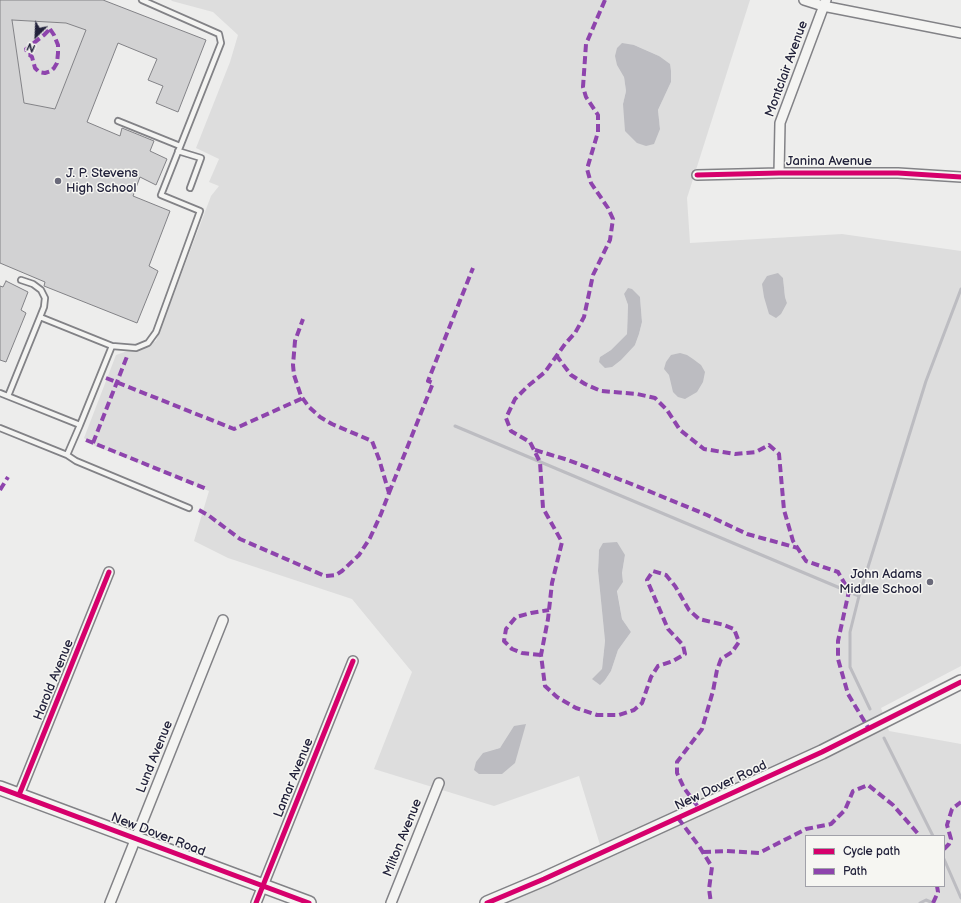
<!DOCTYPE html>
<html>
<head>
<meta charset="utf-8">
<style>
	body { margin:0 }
	#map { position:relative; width:961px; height:903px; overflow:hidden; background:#ededec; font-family:"Balsamiq Sans",sans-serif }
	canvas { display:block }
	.legend { position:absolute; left:805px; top:835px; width:140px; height:52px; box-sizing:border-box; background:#f6f6f2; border:1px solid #a1a1a9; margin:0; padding:5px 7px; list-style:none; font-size:12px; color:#22223b }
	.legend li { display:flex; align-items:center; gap:8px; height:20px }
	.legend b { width:20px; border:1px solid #a1a1a9 }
	.north { position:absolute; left:16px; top:16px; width:40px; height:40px; -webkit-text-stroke:3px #f6f6f2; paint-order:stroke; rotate:204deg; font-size:11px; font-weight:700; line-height:16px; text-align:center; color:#22223b }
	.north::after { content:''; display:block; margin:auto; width:14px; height:18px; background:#22223b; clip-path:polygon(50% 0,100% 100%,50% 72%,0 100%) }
</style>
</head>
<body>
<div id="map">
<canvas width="961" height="903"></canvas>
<ul class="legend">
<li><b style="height:5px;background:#d6006c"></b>Cycle path</li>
<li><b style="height:5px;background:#8e44ad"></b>Path</li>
</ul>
<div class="north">N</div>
</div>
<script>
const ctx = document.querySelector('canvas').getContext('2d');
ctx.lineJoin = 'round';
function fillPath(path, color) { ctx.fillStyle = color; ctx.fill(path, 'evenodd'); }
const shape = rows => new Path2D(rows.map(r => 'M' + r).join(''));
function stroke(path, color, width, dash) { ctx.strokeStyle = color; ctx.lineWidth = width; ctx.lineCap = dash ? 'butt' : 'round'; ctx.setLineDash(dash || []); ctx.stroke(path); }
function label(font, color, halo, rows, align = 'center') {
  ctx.font = font + ' "Balsamiq Sans",sans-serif'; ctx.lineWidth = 3; ctx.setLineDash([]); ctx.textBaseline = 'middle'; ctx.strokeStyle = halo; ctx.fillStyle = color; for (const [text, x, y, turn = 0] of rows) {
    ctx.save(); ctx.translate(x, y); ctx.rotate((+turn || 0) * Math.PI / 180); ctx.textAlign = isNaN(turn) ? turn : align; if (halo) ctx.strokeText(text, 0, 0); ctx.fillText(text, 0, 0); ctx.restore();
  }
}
fillPath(shape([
	[171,0,750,0,687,198,690,243,842,234,961,251,961,666,881,708,889,731,961,744,961,903,508,903,604,858,579,776,494,806,374,769,412,672,352,599,228,558,194,541,209,491,95,446,84,438,116,355,156,341,211,196,219,186,209,182,219,159,196,148,230,62,238,35,213,12,172,1],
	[634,45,659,56,671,82,658,110,660,129,623,104,626,91,624,77],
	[783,278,785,297,787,303,769,314],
	[624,294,640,297,642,322,639,334,635,345,600,357,611,350,627,334,628,305],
	[599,550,625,555,622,573,623,582,617,590,622,619,631,632,618,650,611,671,605,680,602,669,605,641,598,571],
	[525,724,520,743,483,753,500,748],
	[806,836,944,836,944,886,806,886],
	[12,20,66,23,86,30,55,109,24,103]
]), '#ddd');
fillPath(shape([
	[622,43,634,45,659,56,670,64,671,71,671,82,658,110,660,129,654,144,646,146,637,143,625,131,623,104,626,91,624,77,617,65,615,56,617,48],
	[778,273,783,278,785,297,787,303,781,314,776,318,769,314,764,297,762,284,767,276],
	[628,288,632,289,640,297,642,322,639,334,635,345,621,360,612,367,605,368,599,362,600,357,611,350,627,334,628,305,624,294],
	[680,353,687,355,693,359,701,365,705,372,703,382,697,392,685,399,678,397,673,392,669,375,664,369,666,362,671,355],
	[617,542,625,555,622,573,623,582,617,591,622,619,631,632,618,650,611,671,605,680,600,685,592,679,602,669,605,641,598,571,599,550,603,543],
	[526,724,515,763,502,774,479,774,474,770,476,762,483,753,500,748,514,726]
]), '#bcbcc1');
stroke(shape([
	[455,426,859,596],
	[870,709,850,667,850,632,859,596,926,381,961,289],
	[884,738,933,836],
	[944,859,961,898],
	[920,903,926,900,933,903]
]), '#bcbcc1', 3);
const building = shape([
	[0,0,103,0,206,40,178,112,156,103,163,86,148,80,157,59,118,43,87,122,120,136,122,128,154,141,150,151,167,159,156,185,140,177,133,196,170,211,149,266,158,271,137,323,44,286,45,282,0,263,0,0],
	[12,20,66,23,86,30,55,109,24,103,12,20],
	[6,281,28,292,21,310,26,313,6,362,0,360,0,286,3,287,6,281]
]);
fillPath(building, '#d2d2d3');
stroke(building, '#828286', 1);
const lane = shape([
	[118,121,180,146],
	[178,151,201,158,190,188],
	[21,280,33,284,41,290,45,298,44,307,40,317],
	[0,393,80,425,112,346,136,348,148,343,156,332,200,211,161,195,221,43,219,34,142,0],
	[8,396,40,317,112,346],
	[0,428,67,455,76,461,189,508],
	[67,455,80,425]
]);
const street = shape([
	[804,0,823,6,961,33],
	[779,173,780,123,826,0],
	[697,175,779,173,898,173,961,177],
	[19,795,109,572],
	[110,903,223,620],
	[256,903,353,661],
	[391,903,439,783]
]);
const secondary = shape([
	[0,788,309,903],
	[487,903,544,879,822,752,961,682]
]);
stroke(lane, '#828286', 8);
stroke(street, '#828286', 12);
stroke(secondary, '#828286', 16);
stroke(lane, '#f4f4f2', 4.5);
stroke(street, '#f4f4f2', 9);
stroke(secondary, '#f4f4f2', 13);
stroke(shape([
	[605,0,586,44,583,87,586,97,598,115,598,132,587,169,591,183,608,208,613,219,610,240,593,275,584,317,575,333,565,344,545,372,528,386,515,399,506,418,511,431,530,442,540,462,543,508,562,542,552,583,548,619,541,655,545,686,557,697,576,708,597,715,619,715,634,710,642,703,651,677,658,666,673,661,685,654,683,645,668,629,647,580,653,571,666,575,675,586,689,610,699,619,724,625,734,629,739,642,732,652,721,659,717,670,713,691,702,729,677,762,677,773,684,788,699,808],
	[50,29,54,35,58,45,58,53,57,63,54,68,51,71,45,73,39,72,35,68,32,57,30,55,28,55,26,49,44,35,50,29],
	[556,355,571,375,585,384,601,391,637,394,655,398,667,410,680,430,704,449,735,454,756,452,769,445,779,454,784,510,793,541,806,561,838,572,849,591,838,641,838,659,848,694,869,729],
	[106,378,234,429,303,398],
	[86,440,207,489],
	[93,443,128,354],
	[535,450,568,460,629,483,707,515,747,534,798,548],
	[0,490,8,477],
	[389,493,433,383,428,381,473,268],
	[199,510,208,515,240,539,325,576,336,575,342,571,359,555,370,538,381,514,389,493,379,459,372,441,332,424,320,417,309,407,301,396,294,375,293,365,295,341,303,319],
	[541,655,522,653,512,649,504,641,506,629,516,617,531,613,549,610],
	[678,818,699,846,712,867,709,889,711,903],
	[944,849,949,844,951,839,947,825,952,809,961,802],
	[703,852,726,851,759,853,806,829,831,824,845,810,853,791,868,785,893,805,920,836],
	[933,903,938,892,937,886]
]), '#8e44ad', 4, [8, 4]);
stroke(shape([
	[697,175,779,173,898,173,961,177],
	[0,788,309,903],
	[19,795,109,572],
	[256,903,353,661],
	[487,903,544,879,822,752,961,682]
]), '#d6006c', 5);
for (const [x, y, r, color] of [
	[58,181,4,"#696979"],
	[930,582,4,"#696979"]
]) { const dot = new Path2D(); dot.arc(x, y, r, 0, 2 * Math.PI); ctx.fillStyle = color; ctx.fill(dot); stroke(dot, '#f6f6f2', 1.5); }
label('13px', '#22223b', '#f6f6f2', [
	["Montclair Avenue",787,69,-70],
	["Janina Avenue",829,162],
	["Harold Avenue",54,680,-68],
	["Lund Avenue",155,757,-68],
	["Lamar Avenue",294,778,-68],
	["New Dover Road",721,786,-25],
	["New Dover Road",158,835,21],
	["Milton Avenue",403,838,-68]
]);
label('13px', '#22223b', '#f6f6f2', [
	["J. P. Stevens",66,174],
	["High School",66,189],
	["John Adams",922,575,"right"],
	["Middle School",922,590,"right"]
], 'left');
</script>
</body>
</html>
